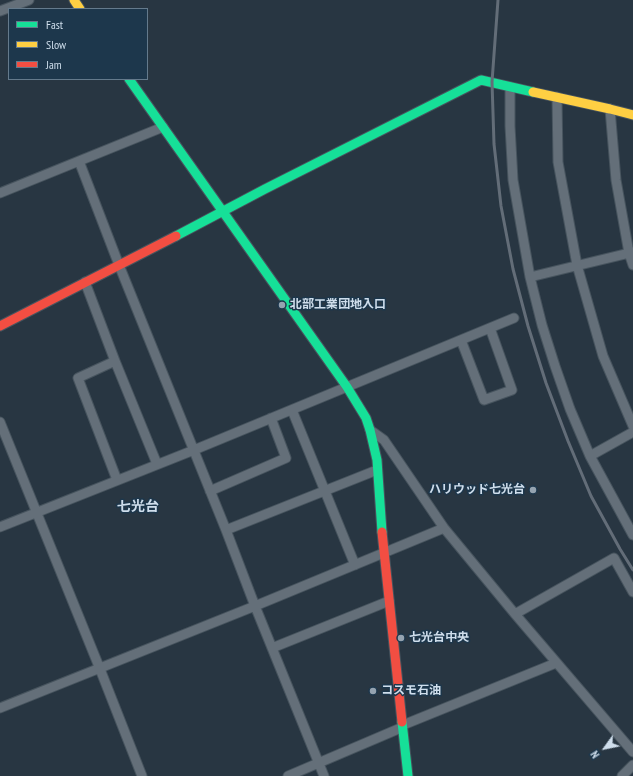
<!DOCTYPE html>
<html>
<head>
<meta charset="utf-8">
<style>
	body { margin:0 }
	#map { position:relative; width:633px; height:776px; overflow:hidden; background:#283642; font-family:"PT Sans Narrow",sans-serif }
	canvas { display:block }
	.legend { position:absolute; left:8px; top:8px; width:140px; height:72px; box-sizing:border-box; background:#1d374c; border:1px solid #647a8c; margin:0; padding:5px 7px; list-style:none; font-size:12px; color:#cfdeec }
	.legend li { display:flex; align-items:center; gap:8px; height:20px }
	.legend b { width:20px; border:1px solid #647a8c }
	.north { position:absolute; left:585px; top:728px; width:40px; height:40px; -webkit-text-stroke:3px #1d374c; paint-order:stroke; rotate:237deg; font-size:11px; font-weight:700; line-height:16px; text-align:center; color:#cfdeec }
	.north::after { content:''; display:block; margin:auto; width:14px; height:18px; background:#cfdeec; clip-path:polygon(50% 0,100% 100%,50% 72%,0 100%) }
</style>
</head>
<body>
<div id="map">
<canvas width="633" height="776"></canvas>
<ul class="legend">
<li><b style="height:5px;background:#16e098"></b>Fast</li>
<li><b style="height:5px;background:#ffcf43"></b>Slow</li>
<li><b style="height:5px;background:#f24e42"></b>Jam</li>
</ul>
<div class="north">N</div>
</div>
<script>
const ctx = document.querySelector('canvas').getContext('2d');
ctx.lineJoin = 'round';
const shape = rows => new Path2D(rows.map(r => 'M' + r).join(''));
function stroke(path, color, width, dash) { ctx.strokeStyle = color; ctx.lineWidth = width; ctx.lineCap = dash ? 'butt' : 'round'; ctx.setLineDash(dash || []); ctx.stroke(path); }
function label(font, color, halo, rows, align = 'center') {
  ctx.font = font + ' "PT Sans Narrow","Noto Sans JP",sans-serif'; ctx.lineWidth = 3; ctx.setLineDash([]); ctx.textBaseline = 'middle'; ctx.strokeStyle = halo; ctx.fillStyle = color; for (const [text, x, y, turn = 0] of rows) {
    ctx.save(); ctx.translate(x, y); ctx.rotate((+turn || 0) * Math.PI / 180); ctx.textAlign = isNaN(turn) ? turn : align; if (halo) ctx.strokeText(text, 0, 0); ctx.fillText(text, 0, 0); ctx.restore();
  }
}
const street = shape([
	[0,11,29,0],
	[510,87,510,126,513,180,530,277,542,325,555,366,570,409,590,456,633,535],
	[557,97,558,162,577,265,603,356,633,426],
	[610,109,616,180,629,253,633,265],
	[79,161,119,265,226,530,255,606,324,776],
	[0,193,163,127],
	[530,277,633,252],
	[85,282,115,361,157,464],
	[461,340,484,400,512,390,490,328],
	[115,361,78,378,117,480],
	[292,410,355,565],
	[0,422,100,669,142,776],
	[370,430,384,440,444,528,515,614,633,752],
	[590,456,633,432],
	[210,491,286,458,271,418],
	[0,527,194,450,514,318],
	[226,530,377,470],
	[515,614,614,558,633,592],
	[272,648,389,601],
	[0,708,255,606,444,528],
	[403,725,556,663],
	[288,776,403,727],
	[622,776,633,765]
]);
const fast = shape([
	[129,79,347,387,366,418,370,430,377,460,382,532],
	[176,236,265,189,481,80,533,92],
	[402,722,408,776]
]);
const slow = shape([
	[74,0,80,9],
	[533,92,610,109,633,115]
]);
const jam = shape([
	[0,326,176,236],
	[382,532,402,722]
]);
stroke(street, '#47545e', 11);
stroke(fast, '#47545e', 11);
stroke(slow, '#47545e', 11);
stroke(jam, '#47545e', 11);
stroke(street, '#646f79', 9);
stroke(fast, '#16e098', 9);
stroke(slow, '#ffcf43', 9);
stroke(jam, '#f24e42', 9);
stroke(shape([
	[498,0,492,82,494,144,501,206,513,269,528,326,546,383,568,441,591,496,620,549,633,570]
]), '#636d78', 3);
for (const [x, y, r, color] of [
	[282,305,4,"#95a3b0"],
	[533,490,4,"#95a3b0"],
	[401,638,4,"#95a3b0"],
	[373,691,4,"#95a3b0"]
]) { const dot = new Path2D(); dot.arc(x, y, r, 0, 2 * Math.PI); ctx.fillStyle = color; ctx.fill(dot); stroke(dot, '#1d374c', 1.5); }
label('bold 12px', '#cfdeec', '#1d374c', [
	["北部工業団地入口",290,305],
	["ハリウッド七光台",525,490,"right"],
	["七光台中央",409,638],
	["コスモ石油",381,691]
], 'left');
label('bold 14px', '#cfdeec', '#1d374c', [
	["七光台",138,507]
]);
</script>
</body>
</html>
